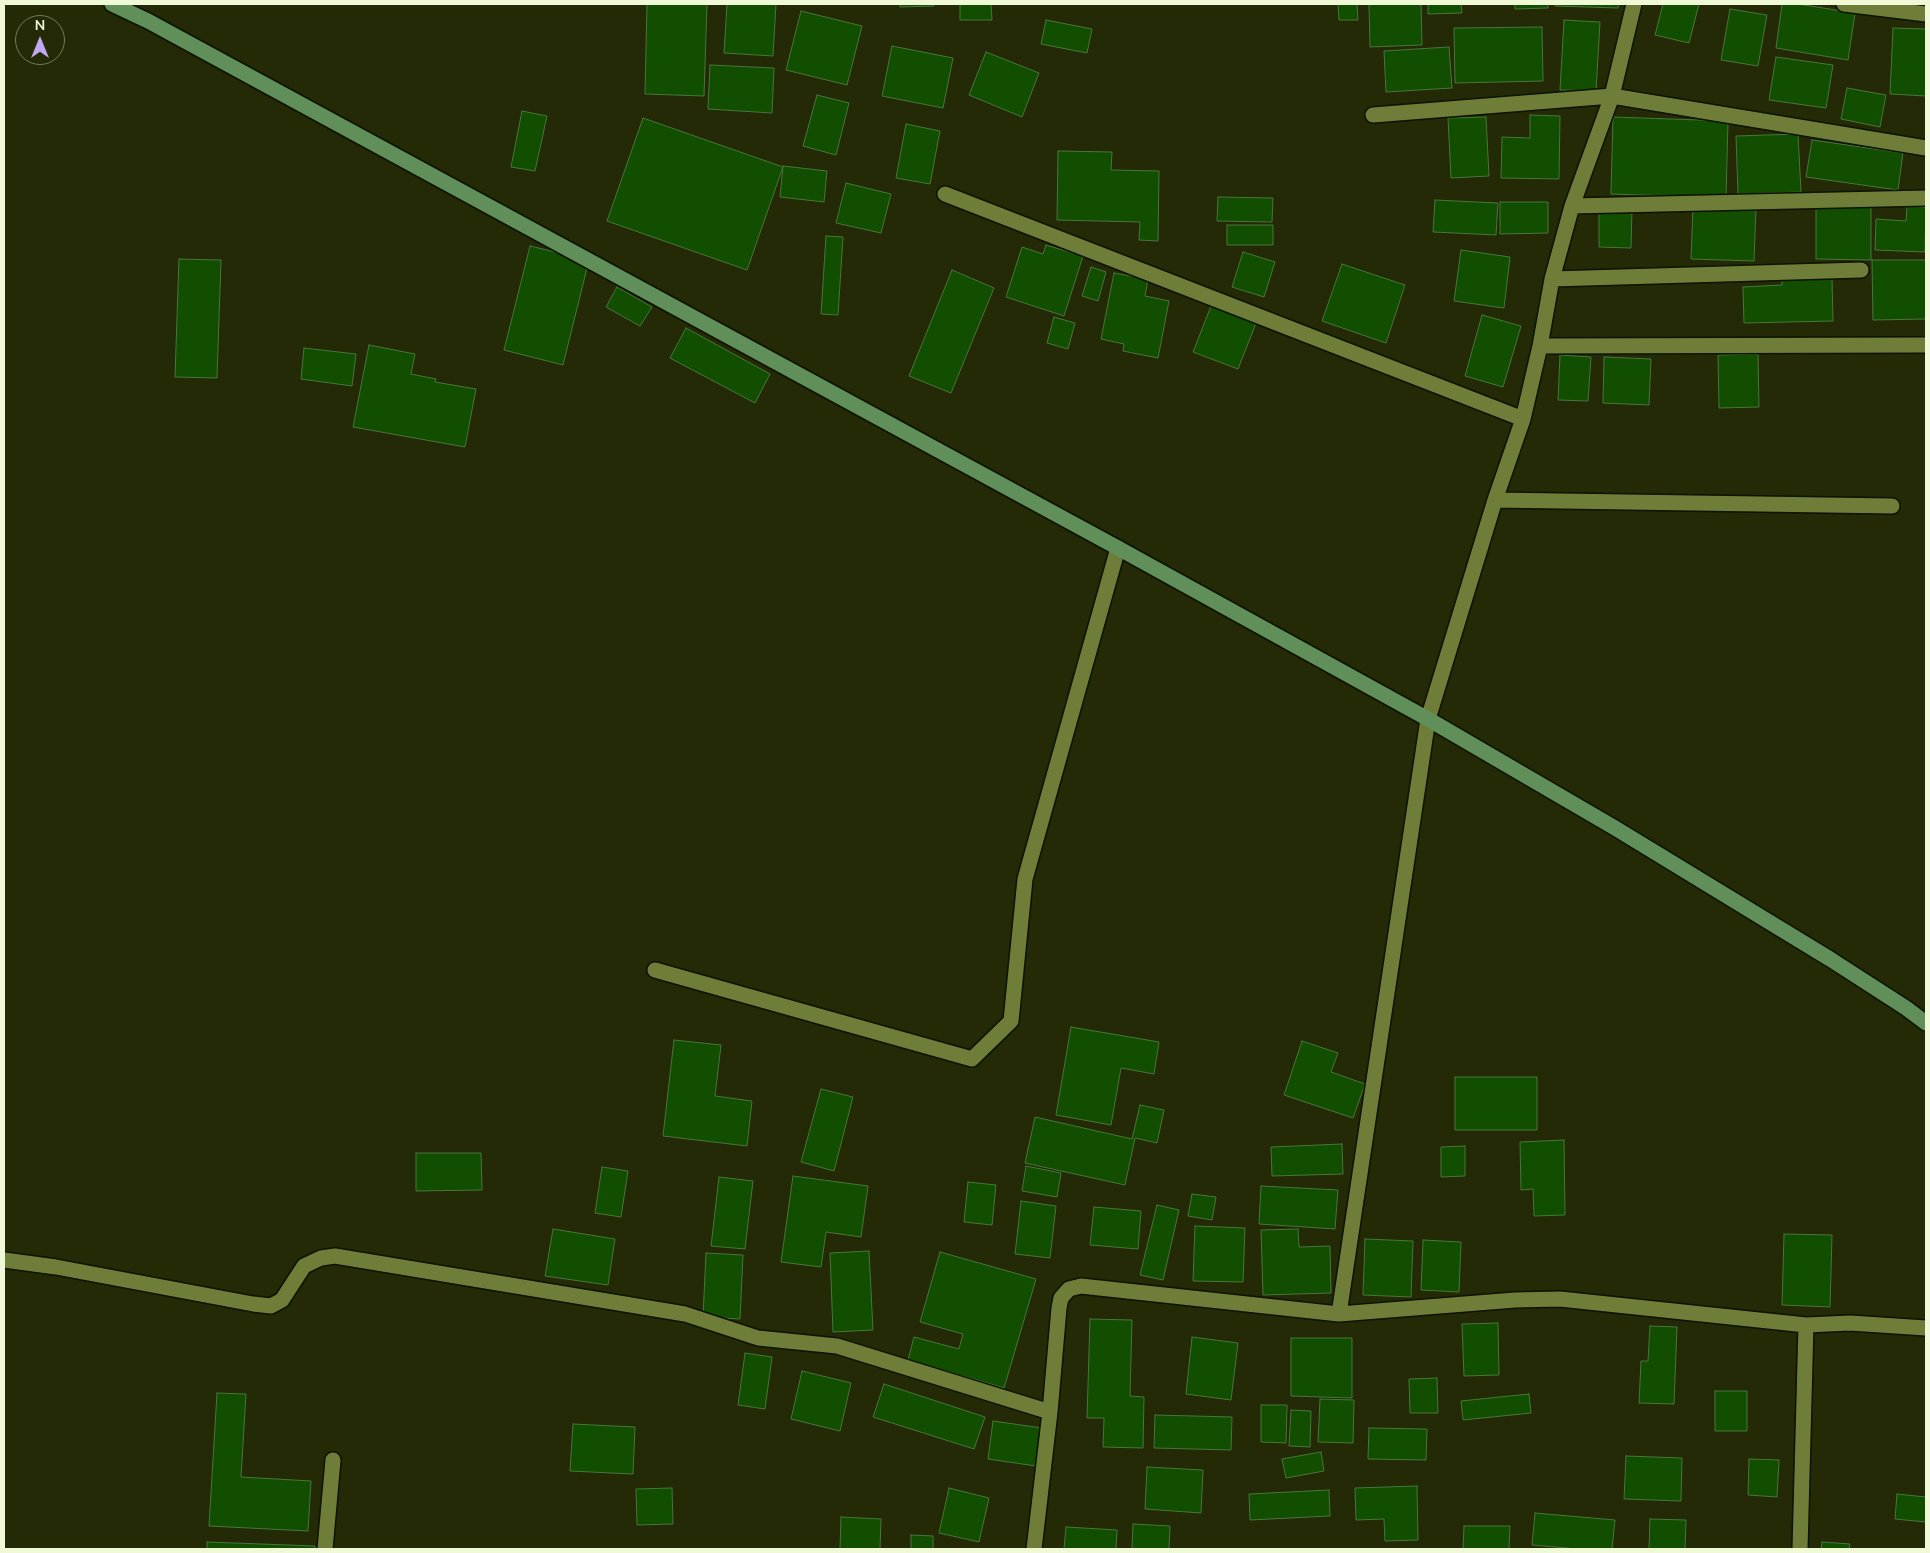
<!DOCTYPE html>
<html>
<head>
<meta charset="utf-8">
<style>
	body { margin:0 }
	#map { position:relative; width:1930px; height:1553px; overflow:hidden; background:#232a05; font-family:"Nunito Sans",sans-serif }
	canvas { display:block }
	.frame { position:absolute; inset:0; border:5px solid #eff9d5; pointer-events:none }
	.north { position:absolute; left:15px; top:15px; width:50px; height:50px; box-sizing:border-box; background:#232a05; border:1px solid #757d58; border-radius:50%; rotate:0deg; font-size:14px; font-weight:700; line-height:20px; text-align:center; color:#eff9d5 }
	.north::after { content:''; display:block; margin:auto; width:18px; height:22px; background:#c2a8f3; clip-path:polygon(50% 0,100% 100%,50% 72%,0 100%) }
</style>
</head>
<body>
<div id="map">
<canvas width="1930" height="1553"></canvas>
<div class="frame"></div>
<div class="north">N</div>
</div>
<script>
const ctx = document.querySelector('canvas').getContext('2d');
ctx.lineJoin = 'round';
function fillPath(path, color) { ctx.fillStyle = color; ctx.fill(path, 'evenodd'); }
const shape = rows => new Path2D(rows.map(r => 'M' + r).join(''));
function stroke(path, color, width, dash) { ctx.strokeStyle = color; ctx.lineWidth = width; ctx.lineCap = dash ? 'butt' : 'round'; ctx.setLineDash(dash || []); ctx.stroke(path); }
const building = shape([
	[647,4,707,4,704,96,645,94,647,4],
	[727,4,776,4,773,56,724,53,727,4],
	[900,4,934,4,934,6,900,7,900,4],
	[960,4,991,4,992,20,960,20,960,4],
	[1338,4,1357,4,1358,20,1339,20,1338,4],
	[1369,4,1421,4,1422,45,1370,47,1369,4],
	[1428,4,1461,4,1462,13,1428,14,1428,4],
	[1515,4,1548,4,1548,8,1515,9,1515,4],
	[1556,4,1619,4,1618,8,1555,6,1556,4],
	[1663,4,1699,4,1689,43,1655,35,1663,4],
	[1782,4,1798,4,1855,13,1848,60,1776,48,1782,4],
	[1730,9,1767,15,1758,66,1721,60,1730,9],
	[801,11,862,26,847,85,786,70,801,11],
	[1046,20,1092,29,1087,53,1041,44,1046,20],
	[1564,20,1600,22,1596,91,1560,90,1564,20],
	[1542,27,1543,81,1455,83,1454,28,1542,27],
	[1893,28,1926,29,1926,96,1890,94,1893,28],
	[892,46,953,58,943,108,882,96,892,46],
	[1449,47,1452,88,1386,92,1384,51,1449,47],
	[986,52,1039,73,1022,117,969,95,986,52],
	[1776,57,1833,65,1826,108,1769,100,1776,57],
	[710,65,774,68,772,113,708,109,710,65],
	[1847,88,1886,95,1880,127,1841,119,1847,88],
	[817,95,849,103,836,155,803,146,817,95],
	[522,111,547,116,535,171,511,167,522,111],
	[1530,115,1560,116,1559,179,1501,178,1502,137,1530,138,1530,115],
	[1486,117,1489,176,1451,178,1448,118,1486,117],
	[1613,117,1728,121,1726,198,1611,194,1613,117],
	[643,118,783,167,747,270,607,221,643,118],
	[906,124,940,131,930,184,896,178,906,124],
	[1798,134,1801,192,1738,194,1736,136,1798,134],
	[1812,140,1903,153,1898,190,1806,177,1812,140],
	[1058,151,1112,152,1111,170,1159,171,1158,241,1139,240,1140,222,1057,220,1058,151],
	[783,166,827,171,824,202,780,197,783,166],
	[846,183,891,194,881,233,836,223,846,183],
	[1218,197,1273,198,1272,222,1217,221,1218,197],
	[1435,200,1498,203,1496,235,1433,232,1435,200],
	[1500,202,1548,202,1548,233,1500,234,1500,202],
	[1816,204,1871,205,1871,260,1816,259,1816,204],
	[1907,206,1926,207,1925,252,1875,250,1876,219,1906,221,1907,206],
	[1693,207,1756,209,1754,261,1691,259,1693,207],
	[1599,208,1632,208,1631,248,1599,247,1599,208],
	[1227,225,1273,225,1273,245,1227,245,1227,225],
	[826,236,843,237,838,315,821,314,826,236],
	[1046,245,1083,256,1064,316,1006,297,1022,247,1043,254,1046,245],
	[530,246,589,260,563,365,504,350,530,246],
	[1461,250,1510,257,1504,308,1454,301,1461,250],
	[1243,252,1275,262,1264,297,1232,287,1243,252],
	[179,259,221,260,217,378,175,377,179,259],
	[1872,260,1926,260,1926,319,1873,320,1872,260],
	[1342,264,1405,285,1386,343,1322,321,1342,264],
	[1091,267,1106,272,1098,301,1082,296,1091,267],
	[952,270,994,288,951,393,909,376,952,270],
	[1114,273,1148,279,1145,296,1169,301,1158,358,1123,351,1124,344,1101,339,1114,273],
	[1832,278,1833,321,1744,323,1743,287,1782,285,1782,279,1832,278],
	[617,287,652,307,640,326,606,307,617,287],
	[1211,306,1256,323,1238,369,1193,352,1211,306],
	[1482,315,1521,326,1503,387,1465,376,1482,315],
	[1054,317,1075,323,1068,349,1047,343,1054,317],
	[686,328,770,374,755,403,670,358,686,328],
	[369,345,415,354,411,374,436,379,435,382,476,389,465,447,353,427,369,345],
	[304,348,356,354,352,386,301,379,304,348],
	[1758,354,1759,407,1719,408,1718,355,1758,354],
	[1560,355,1591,357,1588,401,1558,400,1560,355],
	[1604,357,1651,359,1649,405,1603,403,1604,357],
	[1071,1027,1159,1042,1154,1074,1121,1068,1111,1125,1056,1115,1071,1027],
	[674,1040,721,1045,715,1096,752,1101,747,1146,663,1136,674,1040],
	[1302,1041,1338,1053,1331,1072,1365,1084,1353,1118,1284,1095,1302,1041],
	[1455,1077,1537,1077,1537,1130,1455,1130,1455,1077],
	[821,1089,853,1097,834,1171,801,1162,821,1089],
	[1140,1105,1164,1110,1157,1143,1135,1138,1125,1185,1025,1163,1035,1117,1132,1139,1140,1105],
	[1564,1140,1565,1215,1534,1216,1533,1189,1521,1190,1520,1142,1564,1140],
	[1342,1144,1343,1174,1272,1176,1271,1147,1342,1144],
	[1465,1146,1465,1176,1441,1177,1441,1147,1465,1146],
	[416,1153,481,1153,482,1190,416,1191,416,1153],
	[1026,1166,1061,1173,1057,1197,1022,1191,1026,1166],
	[602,1167,628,1171,621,1217,595,1213,602,1167],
	[793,1176,868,1186,861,1237,826,1232,821,1267,781,1262,793,1176],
	[719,1177,753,1181,745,1249,711,1246,719,1177],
	[968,1182,996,1185,992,1225,964,1222,968,1182],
	[1261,1186,1338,1190,1335,1229,1259,1224,1261,1186],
	[1192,1194,1216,1197,1212,1220,1188,1216,1192,1194],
	[1021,1201,1056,1206,1050,1258,1015,1254,1021,1201],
	[1157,1205,1179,1210,1163,1280,1140,1275,1157,1205],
	[1094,1207,1141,1211,1138,1249,1090,1245,1094,1207],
	[1195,1226,1245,1228,1243,1282,1193,1281,1195,1226],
	[553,1229,615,1239,608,1285,545,1276,553,1229],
	[1298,1229,1299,1247,1330,1246,1331,1293,1263,1295,1261,1230,1298,1229],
	[1784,1234,1832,1235,1830,1307,1782,1305,1784,1234],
	[1365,1239,1413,1241,1411,1297,1363,1295,1365,1239],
	[1423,1240,1461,1242,1459,1292,1421,1290,1423,1240],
	[869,1251,873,1330,833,1332,830,1253,869,1251],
	[940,1252,1036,1279,1004,1388,908,1360,914,1337,959,1349,963,1334,920,1322,940,1252],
	[706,1253,743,1255,740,1319,703,1317,706,1253],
	[1090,1319,1132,1320,1130,1396,1144,1397,1143,1448,1103,1447,1104,1418,1087,1418,1090,1319],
	[1498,1323,1499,1375,1464,1376,1462,1324,1498,1323],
	[1650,1326,1677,1327,1674,1404,1639,1403,1641,1361,1648,1361,1650,1326],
	[1192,1337,1238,1343,1231,1400,1186,1394,1192,1337],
	[1291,1338,1352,1338,1352,1398,1291,1396,1291,1338],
	[745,1353,772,1357,765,1409,738,1405,745,1353],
	[802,1371,851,1383,840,1431,791,1419,802,1371],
	[1437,1378,1438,1413,1410,1413,1409,1379,1437,1378],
	[884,1384,985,1417,974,1449,873,1417,884,1384],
	[1715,1391,1747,1391,1747,1431,1715,1431,1715,1391],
	[217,1393,246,1394,241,1477,311,1481,308,1531,209,1526,217,1393],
	[1529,1394,1531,1413,1463,1420,1461,1401,1529,1394],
	[1320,1399,1354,1400,1353,1443,1318,1442,1320,1399],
	[1261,1405,1287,1405,1286,1443,1261,1442,1261,1405],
	[1291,1410,1311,1411,1310,1447,1289,1446,1291,1410],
	[1155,1415,1232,1417,1231,1450,1154,1448,1155,1415],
	[993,1421,1042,1428,1036,1466,988,1459,993,1421],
	[573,1424,635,1427,633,1474,570,1471,573,1424],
	[1369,1428,1427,1429,1426,1460,1368,1459,1369,1428],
	[1321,1452,1324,1471,1286,1478,1282,1459,1321,1452],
	[1626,1456,1682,1458,1681,1501,1624,1499,1626,1456],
	[1749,1459,1779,1460,1777,1497,1748,1495,1749,1459],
	[1147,1467,1203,1470,1201,1513,1145,1509,1147,1467],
	[1417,1486,1418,1540,1385,1541,1384,1519,1356,1520,1355,1488,1417,1486],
	[672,1488,673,1524,637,1525,636,1489,672,1488],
	[949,1488,989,1498,979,1542,939,1533,949,1488],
	[1329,1490,1330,1516,1250,1520,1249,1494,1329,1490],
	[1897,1494,1926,1497,1926,1522,1895,1519,1897,1494],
	[1535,1513,1615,1520,1612,1549,1577,1549,1532,1545,1535,1513],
	[841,1517,881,1519,880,1549,840,1549,841,1517],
	[1650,1519,1686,1520,1685,1549,1649,1549,1650,1519],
	[1133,1524,1170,1526,1169,1549,1132,1549,1133,1524],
	[1464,1526,1510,1526,1509,1549,1463,1549,1464,1526],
	[1066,1527,1117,1530,1116,1549,1064,1549,1066,1527],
	[911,1535,933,1536,933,1549,911,1549,911,1535],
	[207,1542,315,1546,315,1549,207,1549,207,1542],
	[1822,1542,1850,1544,1849,1549,1821,1549,1822,1542]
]);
fillPath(building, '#124e00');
stroke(building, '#49753f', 1);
const street = shape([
	[1844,4,1926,14],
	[1373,115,1612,96,1926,148],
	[945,194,1523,419],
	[1572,206,1926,198],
	[1552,279,1861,270],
	[1540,346,1926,345],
	[1495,500,1892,506],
	[655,970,972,1059,1011,1021,1025,879,1118,548],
	[4,1260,56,1267,253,1304,271,1306,282,1300,304,1266,321,1258,335,1256,685,1314,758,1338,837,1346,1050,1412],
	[1339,1314,1428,719,1495,500,1523,419,1540,346,1552,279,1572,206,1612,96,1634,4],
	[1806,1325,1850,1323,1926,1328],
	[325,1549,333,1460],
	[1034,1549,1050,1412,1059,1308,1061,1298,1069,1289,1081,1286,1339,1314,1515,1300,1560,1299,1806,1325,1800,1549]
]);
const secondary = shape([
	[112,4,148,21,1118,548,1428,719,1615,828,1830,959,1906,1008,1926,1023]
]);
stroke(street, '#0d1201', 18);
stroke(secondary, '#0d1201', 18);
stroke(street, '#6e7d38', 15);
stroke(secondary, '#608f59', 15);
</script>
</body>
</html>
